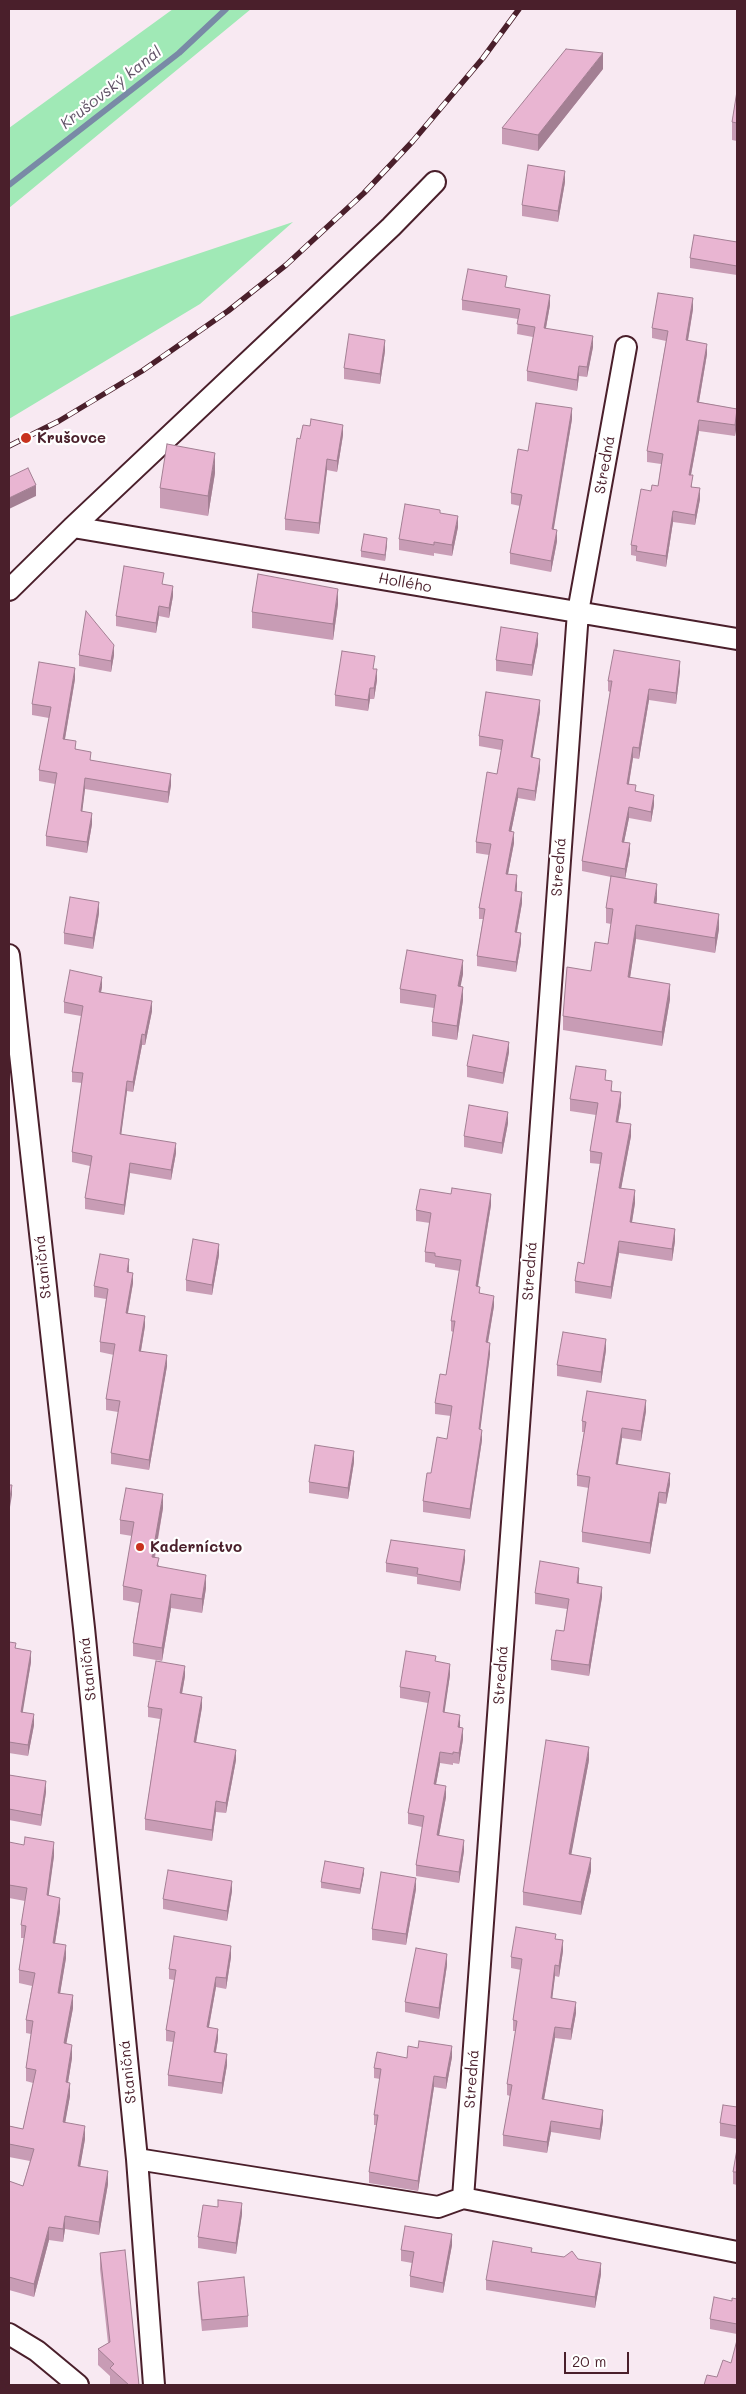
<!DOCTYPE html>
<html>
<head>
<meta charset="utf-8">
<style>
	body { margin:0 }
	#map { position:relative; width:746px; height:2394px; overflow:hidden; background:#f8e9f2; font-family:Mali,sans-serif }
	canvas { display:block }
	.frame { position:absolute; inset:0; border:10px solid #4a1f2b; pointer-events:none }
	.scale { position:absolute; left:564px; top:2352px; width:65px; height:22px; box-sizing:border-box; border:2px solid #4a1f2b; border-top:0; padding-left:6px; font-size:15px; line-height:18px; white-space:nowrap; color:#4a1f2b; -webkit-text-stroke:4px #fff; paint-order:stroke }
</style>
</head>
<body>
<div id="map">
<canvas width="746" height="2394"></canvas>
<div class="frame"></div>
<div class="scale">20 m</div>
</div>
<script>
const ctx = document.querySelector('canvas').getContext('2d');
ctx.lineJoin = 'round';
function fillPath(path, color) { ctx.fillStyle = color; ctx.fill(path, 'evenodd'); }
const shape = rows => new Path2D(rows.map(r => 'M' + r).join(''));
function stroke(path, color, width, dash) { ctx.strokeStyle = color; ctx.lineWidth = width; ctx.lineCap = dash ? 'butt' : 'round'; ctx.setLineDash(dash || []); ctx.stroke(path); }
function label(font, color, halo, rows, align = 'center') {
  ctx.font = font + ' Mali,sans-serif'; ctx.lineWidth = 4.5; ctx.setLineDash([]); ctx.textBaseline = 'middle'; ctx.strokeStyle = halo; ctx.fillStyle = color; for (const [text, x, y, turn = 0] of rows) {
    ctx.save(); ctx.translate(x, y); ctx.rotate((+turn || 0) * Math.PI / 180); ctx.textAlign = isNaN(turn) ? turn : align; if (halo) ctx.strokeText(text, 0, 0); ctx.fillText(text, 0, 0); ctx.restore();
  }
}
fillPath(shape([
	[173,9,251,9,9,208,9,128],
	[293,222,200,304,9,419,9,317]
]), '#a0e9b6');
stroke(shape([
	[9,185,179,53,226,9]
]), '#798aa6', 6);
const street = shape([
	[73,527,737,639],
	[9,590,73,527,391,227,435,182],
	[9,955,84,1628,137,2159,154,2385],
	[137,2159,438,2207,463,2198,737,2252],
	[463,2198,578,612,626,347],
	[9,2334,37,2351,78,2385]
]);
stroke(street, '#4a1f2b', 24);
stroke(street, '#fff', 20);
const rail = shape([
	[9,446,59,421,142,371,228,311,286,265,364,193,413,141,483,58,519,9]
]);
stroke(rail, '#4a1f2b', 5.5);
stroke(rail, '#fff', 4, [11]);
fillPath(shape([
	[603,69,538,151,502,144,502,128],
	[737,91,737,141,732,140,732,122],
	[565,182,558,222,522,216,522,205],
	[737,242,737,275,690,268,690,258],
	[507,287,550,305,546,328,593,347,587,377,579,376,577,391,527,381,527,371,533,337,517,334,518,319,462,310,462,300],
	[693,309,688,341,707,354,699,402,737,409,737,422,735,436,699,431,691,475,692,487,700,499,695,525,673,522,666,567,636,561,636,556,631,555,631,545,651,491,658,486,661,464,647,462,647,451,666,341,652,338,652,328],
	[385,351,380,384,344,379,344,368],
	[572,419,553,530,557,541,551,572,510,564,510,553,520,506,511,504,511,493,528,451],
	[343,435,337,472,327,470,319,534,285,530,285,519,300,439],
	[215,473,208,516,160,508,160,488],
	[440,513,458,527,452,556,434,553,434,556,399,550,399,539],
	[387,544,385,561,361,557,361,551],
	[164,584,173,596,169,618,159,616,156,633,116,626,116,616],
	[338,604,333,640,252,628,252,612],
	[538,644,532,676,496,671,496,660],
	[79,655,114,655,111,672,79,666],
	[374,669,377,680,374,699,370,699,368,711,335,706,335,695],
	[680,671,676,704,649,700,639,759,633,758,629,784,636,791,654,805,651,822,629,818,624,842,630,853,625,879,657,899,656,904,719,929,715,953,636,939,630,977,670,999,662,1046,563,1030,563,1016,608,944,611,924,606,923,606,908,611,877,582,871,582,861,610,692,608,691,608,681],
	[75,679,65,739,76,749,91,760,171,785,168,803,85,789,82,811,92,824,87,853,46,846,46,836,55,784,39,781,39,770,49,718,32,715,32,704],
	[540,711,532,757,540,769,535,801,518,798,511,832,514,843,508,874,517,886,517,892,522,903,517,932,521,943,516,972,477,966,477,956,483,919,479,919,479,908,489,855,476,853,476,842,497,774,501,750,479,746,479,736],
	[99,913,93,949,64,944,64,933],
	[463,974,460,986,463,1000,457,1040,432,1036,432,1022,434,1008,400,1003,400,989],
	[102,987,101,992,152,1011,145,1045,142,1045,133,1092,127,1091,121,1134,176,1153,171,1180,130,1173,124,1215,85,1209,85,1198,90,1166,72,1162,72,1152,82,1083,72,1082,72,1072,81,1016,64,1013,64,1002],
	[509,1052,503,1084,467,1077,467,1066],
	[606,1080,621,1105,618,1122,631,1136,621,1188,635,1203,632,1222,675,1241,672,1261,619,1253,611,1299,575,1293,575,1281,584,1264,600,1164,590,1163,590,1151,596,1115,570,1111,570,1099],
	[508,1123,502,1154,464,1147,464,1136],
	[491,1205,478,1287,480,1293,494,1306,488,1343,490,1354,480,1429,482,1440,470,1519,423,1512,423,1501,431,1473,447,1439,451,1416,435,1414,435,1403,446,1375,453,1332,451,1331,451,1321,460,1271,435,1267,435,1264,425,1262,425,1252,430,1223,416,1221,416,1210],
	[219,1255,212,1295,186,1291,186,1280],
	[129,1269,129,1272,133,1283,128,1313,145,1326,141,1351,167,1366,149,1470,111,1464,111,1453,118,1412,106,1410,106,1399,114,1355,100,1352,100,1342,106,1299,94,1297,94,1286],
	[606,1350,601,1383,557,1376,557,1365],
	[646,1411,641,1441,622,1438,618,1464,670,1484,666,1504,659,1503,650,1554,582,1542,582,1532,589,1488,577,1486,577,1475,584,1432,582,1432,582,1421],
	[354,1462,348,1499,309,1493,309,1482],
	[163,1508,155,1558,159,1566,206,1588,202,1613,171,1608,162,1661,133,1656,133,1643,139,1603,123,1600,123,1586,132,1536,120,1534,120,1520],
	[465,1560,460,1591,417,1584,417,1577,386,1572,386,1563],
	[579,1578,579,1583,602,1597,589,1676,551,1670,551,1660,564,1631,567,1609,535,1604,535,1593],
	[9,1642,31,1662,22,1712,34,1725,28,1756,9,1753],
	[436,1662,450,1675,444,1712,460,1727,463,1739,459,1764,453,1763,453,1765,440,1763,436,1784,446,1797,439,1836,464,1851,459,1883,416,1876,416,1865,422,1827,408,1824,408,1813,428,1703,400,1698,400,1687],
	[185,1676,182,1694,202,1707,196,1743,236,1760,226,1813,216,1812,212,1841,145,1830,145,1819,160,1719,148,1717,148,1707],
	[589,1760,571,1854,591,1871,581,1915,523,1905,523,1892],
	[9,1775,46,1792,41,1826,9,1820],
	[9,1842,54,1856,48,1895,60,1911,55,1943,66,1958,60,1993,73,2008,66,2044,72,2058,68,2082,70,2096,65,2122,85,2139,80,2166,108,2184,99,2235,65,2229,63,2242,49,2240,34,2297,9,2290,9,2181,23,2186,30,2161,9,2157,9,2126,23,2129,33,2083,26,2081,26,2068,31,2034,26,2033,26,2020,32,1986,19,1983,19,1970,24,1938,21,1938,21,1925,25,1901,9,1898],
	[364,1873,360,1894,321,1888,321,1882],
	[416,1889,406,1945,372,1940,372,1929],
	[232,1891,227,1921,163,1909,163,1899],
	[556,1939,563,1951,559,1977,555,1976,552,1998,576,2013,571,2040,555,2038,544,2100,603,2121,600,2140,551,2132,547,2153,503,2146,503,2135,510,2096,507,2095,507,2084,516,2031,513,2031,513,2020,521,1970,511,1968,511,1957],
	[231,1957,226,1989,216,1987,209,2027,218,2039,216,2052,227,2065,222,2094,168,2086,168,2075,173,2042,166,2041,166,2030,174,1980,169,1979,169,1969],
	[447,1965,439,2019,405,2012,405,2002],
	[452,2057,446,2089,434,2087,418,2191,369,2183,369,2172,376,2125,374,2125,374,2115,380,2079,374,2078,374,2068,407,2058],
	[737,2107,737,2139,720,2136,720,2123],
	[737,2149,737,2185,733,2184,733,2172],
	[242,2214,236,2254,198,2248,198,2237],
	[452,2245,443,2293,410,2287,410,2276,412,2263,401,2261,401,2250],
	[532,2252,578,2259,601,2274,595,2308,486,2290,486,2280],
	[100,2253,139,2385,111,2385,110,2384,110,2376,98,2365,98,2349,108,2343,100,2269],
	[198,2282,248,2316,248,2327,202,2331,198,2292],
	[737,2299,737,2334,710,2329,710,2319,732,2301]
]), '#c89cb5');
fillPath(shape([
	[603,53,603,69,538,151,538,135],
	[565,171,565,182,558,222,558,211],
	[550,295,550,305,544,338,544,328],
	[693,298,693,309,686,351,686,340],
	[593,336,593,347,587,377,587,367],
	[385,340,385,351,380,384,380,374],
	[707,344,707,354,697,413,697,402],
	[579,366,579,376,577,391,577,380],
	[572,408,572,419,552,540,552,529],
	[737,411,737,422,735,436,735,425],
	[699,420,699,431,689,485,689,475],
	[343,425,343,435,337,472,337,461],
	[215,453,215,473,208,516,208,496],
	[327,459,327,470,319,534,319,523],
	[36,485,36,496,9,509,9,498],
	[700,488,700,499,695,525,695,515],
	[673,511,673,522,666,567,666,556],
	[458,516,458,527,452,556,452,545],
	[557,530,557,541,551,572,551,561],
	[387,538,387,544,385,561,385,555],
	[173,586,173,596,169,618,169,608],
	[338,589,338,604,333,640,333,624],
	[159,606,159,616,156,633,156,623],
	[538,633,538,644,532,676,532,665],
	[114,645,114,655,111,672,111,661],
	[680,661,680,671,676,704,676,693],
	[75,668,75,679,63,750,63,739],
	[377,669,377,680,374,699,374,688],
	[370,688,370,699,368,711,368,700],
	[649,689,649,700,639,759,639,748],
	[540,700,540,711,531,767,531,757],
	[633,747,633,758,627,794,627,784],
	[540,759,540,769,535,801,535,791],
	[171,774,171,785,168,803,168,792],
	[85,778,85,789,81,822,81,811],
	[518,788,518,798,509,842,509,831],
	[654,795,654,805,651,822,651,812],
	[629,807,629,818,622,852,622,842],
	[92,813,92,824,87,853,87,842],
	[514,832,514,843,506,884,506,874],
	[630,843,630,853,625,879,625,869],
	[517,875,517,886,515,902,515,891],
	[657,884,657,899,654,918,654,903],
	[522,892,522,903,515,942,515,932],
	[99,902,99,913,93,949,93,938],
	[719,914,719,929,715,953,715,938],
	[636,925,636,939,628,991,628,977],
	[521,933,521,943,516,972,516,962],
	[463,960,463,974,458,1000,458,986],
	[102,977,102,987,99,1002,99,992],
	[670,984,670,999,662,1046,662,1032],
	[463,987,463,1000,457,1040,457,1026],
	[152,1001,152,1011,145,1045,145,1035],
	[142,1034,142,1045,133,1092,133,1082],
	[509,1042,509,1052,503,1084,503,1073],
	[127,1081,127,1091,120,1144,120,1134],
	[621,1092,621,1105,616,1134,616,1122],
	[508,1112,508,1123,502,1154,502,1143],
	[631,1124,631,1136,619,1200,619,1188],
	[176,1143,176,1153,171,1180,171,1170],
	[130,1163,130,1173,124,1215,124,1205],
	[635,1190,635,1203,630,1234,630,1222],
	[491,1194,491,1205,476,1297,476,1286],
	[675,1229,675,1241,672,1261,672,1249],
	[619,1241,619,1253,611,1299,611,1287],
	[219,1244,219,1255,212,1295,212,1285],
	[129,1259,129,1269,127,1282,127,1272],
	[133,1273,133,1283,126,1323,126,1313],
	[494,1296,494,1306,486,1353,486,1342],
	[145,1316,145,1326,139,1362,139,1351],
	[606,1339,606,1350,601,1383,601,1372],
	[490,1343,490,1354,479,1440,479,1429],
	[167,1355,167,1366,149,1470,149,1460],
	[646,1400,646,1411,641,1441,641,1431],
	[622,1428,622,1438,616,1474,616,1464],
	[482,1430,482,1440,470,1519,470,1509],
	[354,1451,354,1462,348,1499,348,1488],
	[670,1473,670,1484,666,1504,666,1493],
	[12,1485,12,1495,9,1513,9,1503],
	[659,1492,659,1503,650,1554,650,1543],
	[163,1494,163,1508,152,1571,152,1557],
	[465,1550,465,1560,460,1591,460,1582],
	[579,1568,579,1578,577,1593,577,1583],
	[206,1575,206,1588,202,1613,202,1599],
	[602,1587,602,1597,589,1676,589,1665],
	[171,1594,171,1608,162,1661,162,1648],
	[31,1651,31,1662,21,1723,21,1712],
	[450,1664,450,1675,443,1723,443,1712],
	[185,1666,185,1676,180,1704,180,1693],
	[202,1697,202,1707,194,1753,194,1742],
	[34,1714,34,1725,28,1756,28,1745],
	[460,1715,460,1726,458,1738,458,1727],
	[463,1728,463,1739,459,1764,459,1753],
	[589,1747,589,1760,569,1867,569,1854],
	[236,1750,236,1760,226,1813,226,1803],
	[440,1752,440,1763,434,1795,434,1784],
	[46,1781,46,1792,41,1826,41,1815],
	[446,1786,446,1797,437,1846,437,1835],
	[216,1801,216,1812,212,1841,212,1830],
	[464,1840,464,1851,459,1883,459,1872],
	[54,1842,54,1856,47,1908,47,1895],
	[591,1858,591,1871,581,1915,581,1902],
	[364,1868,364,1873,360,1894,360,1889],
	[416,1878,416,1889,406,1945,406,1934],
	[232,1881,232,1891,227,1921,227,1911],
	[60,1898,60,1911,53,1956,53,1943],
	[563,1940,563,1951,559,1977,559,1966],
	[66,1945,66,1958,58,2006,58,1993],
	[231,1946,231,1957,226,1989,226,1978],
	[447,1954,447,1965,439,2019,439,2008],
	[555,1965,555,1976,551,2009,551,1998],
	[216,1977,216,1987,207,2037,207,2027],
	[73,1995,73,2008,64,2056,64,2043],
	[576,2002,576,2013,571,2040,571,2029],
	[555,2027,555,2038,542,2110,542,2099],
	[218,2029,218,2039,214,2062,214,2052],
	[72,2045,72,2058,66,2095,66,2082],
	[452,2046,452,2057,446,2089,446,2078],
	[227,2054,227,2065,222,2094,222,2083],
	[434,2076,434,2087,418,2191,418,2181],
	[70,2083,70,2096,63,2135,63,2122],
	[603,2110,603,2121,600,2140,600,2129],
	[551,2121,551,2132,547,2153,547,2142],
	[85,2126,85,2139,78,2179,78,2166],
	[108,2171,108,2184,99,2235,99,2222],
	[242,2203,242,2214,236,2254,236,2243],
	[65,2216,65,2229,63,2242,63,2229],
	[49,2227,49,2240,34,2297,34,2284],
	[452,2234,452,2245,443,2293,443,2283],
	[601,2263,601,2274,595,2308,595,2297]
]), '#a37f93');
const building = shape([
	[566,49,603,53,538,135,502,128,566,49],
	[737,91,737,123,732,122,737,91],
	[528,165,565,171,558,211,522,205,528,165],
	[694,235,737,242,737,266,690,258,694,235],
	[468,269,507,276,505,287,550,295,544,328,593,336,587,367,579,366,577,380,527,371,535,327,517,324,520,309,462,300,468,269],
	[658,293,693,298,686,340,707,344,697,402,737,409,735,425,699,420,689,475,693,475,691,487,700,488,695,515,673,511,666,556,636,551,637,546,631,545,641,489,651,491,652,485,658,486,663,454,647,451,668,331,652,328,658,293],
	[349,334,385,340,380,374,344,368,349,334],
	[536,403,572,408,552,529,557,530,551,561,510,553,522,495,511,493,518,449,528,451,536,403],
	[311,419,343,425,337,461,327,459,319,523,285,519,297,438,300,439,303,425,310,426,311,419],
	[167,444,215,453,208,496,160,488,167,444],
	[28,468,36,485,9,498,9,477,28,468],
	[405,504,440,510,440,513,458,516,452,545,434,542,434,545,399,539,405,504],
	[364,534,387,538,385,555,361,551,364,534],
	[124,566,164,573,162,584,173,586,169,608,159,606,156,623,116,616,124,566],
	[258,574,338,589,333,624,252,612,258,574],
	[86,611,114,645,111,661,79,655,86,611],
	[501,627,538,633,532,665,496,660,501,627],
	[614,650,680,661,676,693,649,689,639,748,633,747,627,784,636,785,635,791,654,795,651,812,629,807,622,842,630,843,625,869,582,861,612,681,608,681,614,650],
	[342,651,375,656,373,669,377,669,374,688,370,688,368,700,335,695,342,651],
	[39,662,75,668,63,739,76,741,75,749,91,752,90,760,171,774,168,792,85,778,81,811,92,813,87,842,46,836,57,773,39,770,51,707,32,704,39,662],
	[486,692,540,700,531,757,540,759,535,791,518,788,509,831,514,832,506,874,517,875,515,891,522,892,515,932,521,933,516,962,477,956,485,909,479,908,491,844,476,842,487,772,497,774,503,740,479,736,486,692],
	[611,876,657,884,654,903,719,914,715,938,636,925,628,977,670,984,662,1032,563,1016,567,967,591,971,595,942,608,944,613,909,606,908,611,876],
	[70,897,99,902,93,938,64,933,70,897],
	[407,950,463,960,458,986,463,987,457,1026,432,1022,436,995,400,989,407,950],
	[70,970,102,977,99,992,152,1001,145,1035,142,1034,133,1082,127,1081,120,1134,176,1143,171,1170,130,1163,124,1205,85,1198,92,1156,72,1152,83,1073,72,1072,83,1006,64,1002,70,970],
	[473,1035,509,1042,503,1073,467,1066,473,1035],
	[576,1066,606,1070,605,1080,612,1081,611,1091,621,1092,616,1122,631,1124,619,1188,635,1190,630,1222,675,1229,672,1249,619,1241,611,1287,575,1281,578,1262,584,1264,602,1153,590,1151,598,1103,570,1099,576,1066],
	[469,1105,508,1112,502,1143,464,1136,469,1105],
	[452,1188,491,1194,476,1286,480,1287,479,1293,494,1296,486,1342,490,1343,479,1429,482,1430,470,1509,423,1501,427,1473,431,1473,437,1437,447,1439,452,1406,435,1403,440,1374,446,1375,455,1321,451,1321,461,1260,435,1256,435,1253,425,1252,431,1213,416,1210,420,1189,451,1194,452,1188],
	[193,1239,219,1244,212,1285,186,1280,193,1239],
	[100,1254,129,1259,127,1272,133,1273,126,1313,145,1316,139,1351,167,1355,149,1460,111,1453,120,1401,106,1399,115,1344,100,1342,108,1289,94,1286,100,1254],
	[563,1332,606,1339,601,1372,557,1365,563,1332],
	[587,1391,646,1400,641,1431,622,1428,616,1464,670,1473,666,1493,659,1492,650,1543,582,1532,590,1477,577,1475,586,1422,582,1421,587,1391],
	[315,1445,354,1451,348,1488,309,1482,315,1445],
	[9,1485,12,1485,9,1503,9,1485],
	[126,1488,163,1494,152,1557,159,1558,157,1566,206,1575,202,1599,171,1594,162,1648,133,1643,142,1590,123,1586,134,1522,120,1520,126,1488],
	[391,1540,465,1550,460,1582,417,1574,418,1568,386,1563,391,1540],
	[540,1561,579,1568,577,1583,602,1587,589,1665,551,1660,556,1630,564,1631,569,1599,535,1593,540,1561],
	[9,1642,16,1643,15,1648,31,1651,21,1712,34,1714,28,1745,9,1742,9,1642],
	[406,1651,436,1656,435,1661,450,1664,443,1712,460,1715,458,1727,463,1728,459,1753,453,1752,453,1754,440,1752,434,1784,446,1786,437,1835,464,1840,459,1872,416,1865,424,1816,408,1813,430,1692,400,1687,406,1651],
	[156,1661,185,1666,180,1693,202,1697,194,1742,236,1750,226,1803,216,1801,212,1830,145,1819,162,1709,148,1707,156,1661],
	[546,1740,589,1747,569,1854,591,1858,581,1902,523,1892,546,1740],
	[9,1775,46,1781,41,1815,9,1809,9,1775],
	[25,1837,54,1842,47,1895,60,1898,53,1943,66,1945,58,1993,73,1995,64,2043,72,2045,66,2082,70,2083,63,2122,85,2126,78,2166,108,2171,99,2222,65,2216,63,2229,49,2227,34,2284,9,2277,9,2181,23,2186,34,2149,9,2144,9,2126,23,2129,36,2070,26,2068,33,2021,26,2020,35,1973,19,1970,26,1926,21,1925,27,1888,9,1885,9,1842,24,1845,25,1837],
	[325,1861,364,1868,360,1889,321,1882,325,1861],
	[168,1870,232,1881,227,1911,163,1899,168,1870],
	[381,1872,416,1878,406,1934,372,1929,381,1872],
	[516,1927,556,1934,555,1939,563,1940,559,1966,555,1965,551,1998,576,2002,571,2029,555,2027,542,2099,603,2110,600,2129,551,2121,547,2142,503,2135,512,2085,507,2084,517,2021,513,2020,522,1959,511,1957,516,1927],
	[174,1936,231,1946,226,1978,216,1977,207,2027,218,2029,214,2052,227,2054,222,2083,168,2075,175,2032,166,2030,176,1970,169,1969,174,1936],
	[416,1948,447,1954,439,2008,405,2002,416,1948],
	[419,2041,452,2046,446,2078,434,2076,418,2181,369,2172,378,2115,374,2115,381,2069,374,2068,377,2052,407,2058,408,2046,418,2048,419,2041],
	[723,2105,737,2107,737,2126,720,2123,723,2105],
	[737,2149,737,2172,733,2172,737,2149],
	[218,2200,242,2203,236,2243,198,2237,203,2205,218,2207,218,2200],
	[405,2226,452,2234,443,2283,410,2276,414,2252,401,2250,405,2226],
	[493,2241,532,2248,531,2252,564,2257,572,2251,578,2259,601,2263,595,2297,486,2280,493,2241],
	[125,2250,139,2385,129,2385,110,2368,114,2364,98,2349,110,2342,100,2253,125,2250],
	[244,2277,248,2316,202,2320,198,2282,244,2277],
	[714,2297,732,2301,732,2298,737,2299,737,2324,710,2319,714,2297],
	[737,2340,737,2385,704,2385,707,2375,717,2377,723,2360,731,2363,737,2340]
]);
fillPath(building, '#e9b5d2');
stroke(building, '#a37f93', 1);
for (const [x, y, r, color] of [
	[26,438,6,"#c8321e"],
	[140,1547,5,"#c8321e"]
]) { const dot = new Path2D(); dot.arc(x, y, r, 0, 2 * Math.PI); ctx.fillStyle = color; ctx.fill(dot); stroke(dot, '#fff', 2); }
label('bold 15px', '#4a1f2b', '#fff', [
	["Krušovce",37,438],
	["Kaderníctvo",150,1547]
], 'left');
label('15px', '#4a1f2b', '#fff', [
	["Stredná",605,465,-80],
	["Hollého",405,583,10],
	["Stredná",559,867,-86],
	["Staničná",43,1267,-96],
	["Stredná",530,1271,-86],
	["Staničná",88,1669,-96],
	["Stredná",501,1675,-86],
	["Staničná",128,2072,-96],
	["Stredná",472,2079,-86]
]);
label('italic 16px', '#625468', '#fff', [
	["Krušovský kanál",111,88,-38]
]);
</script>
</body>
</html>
